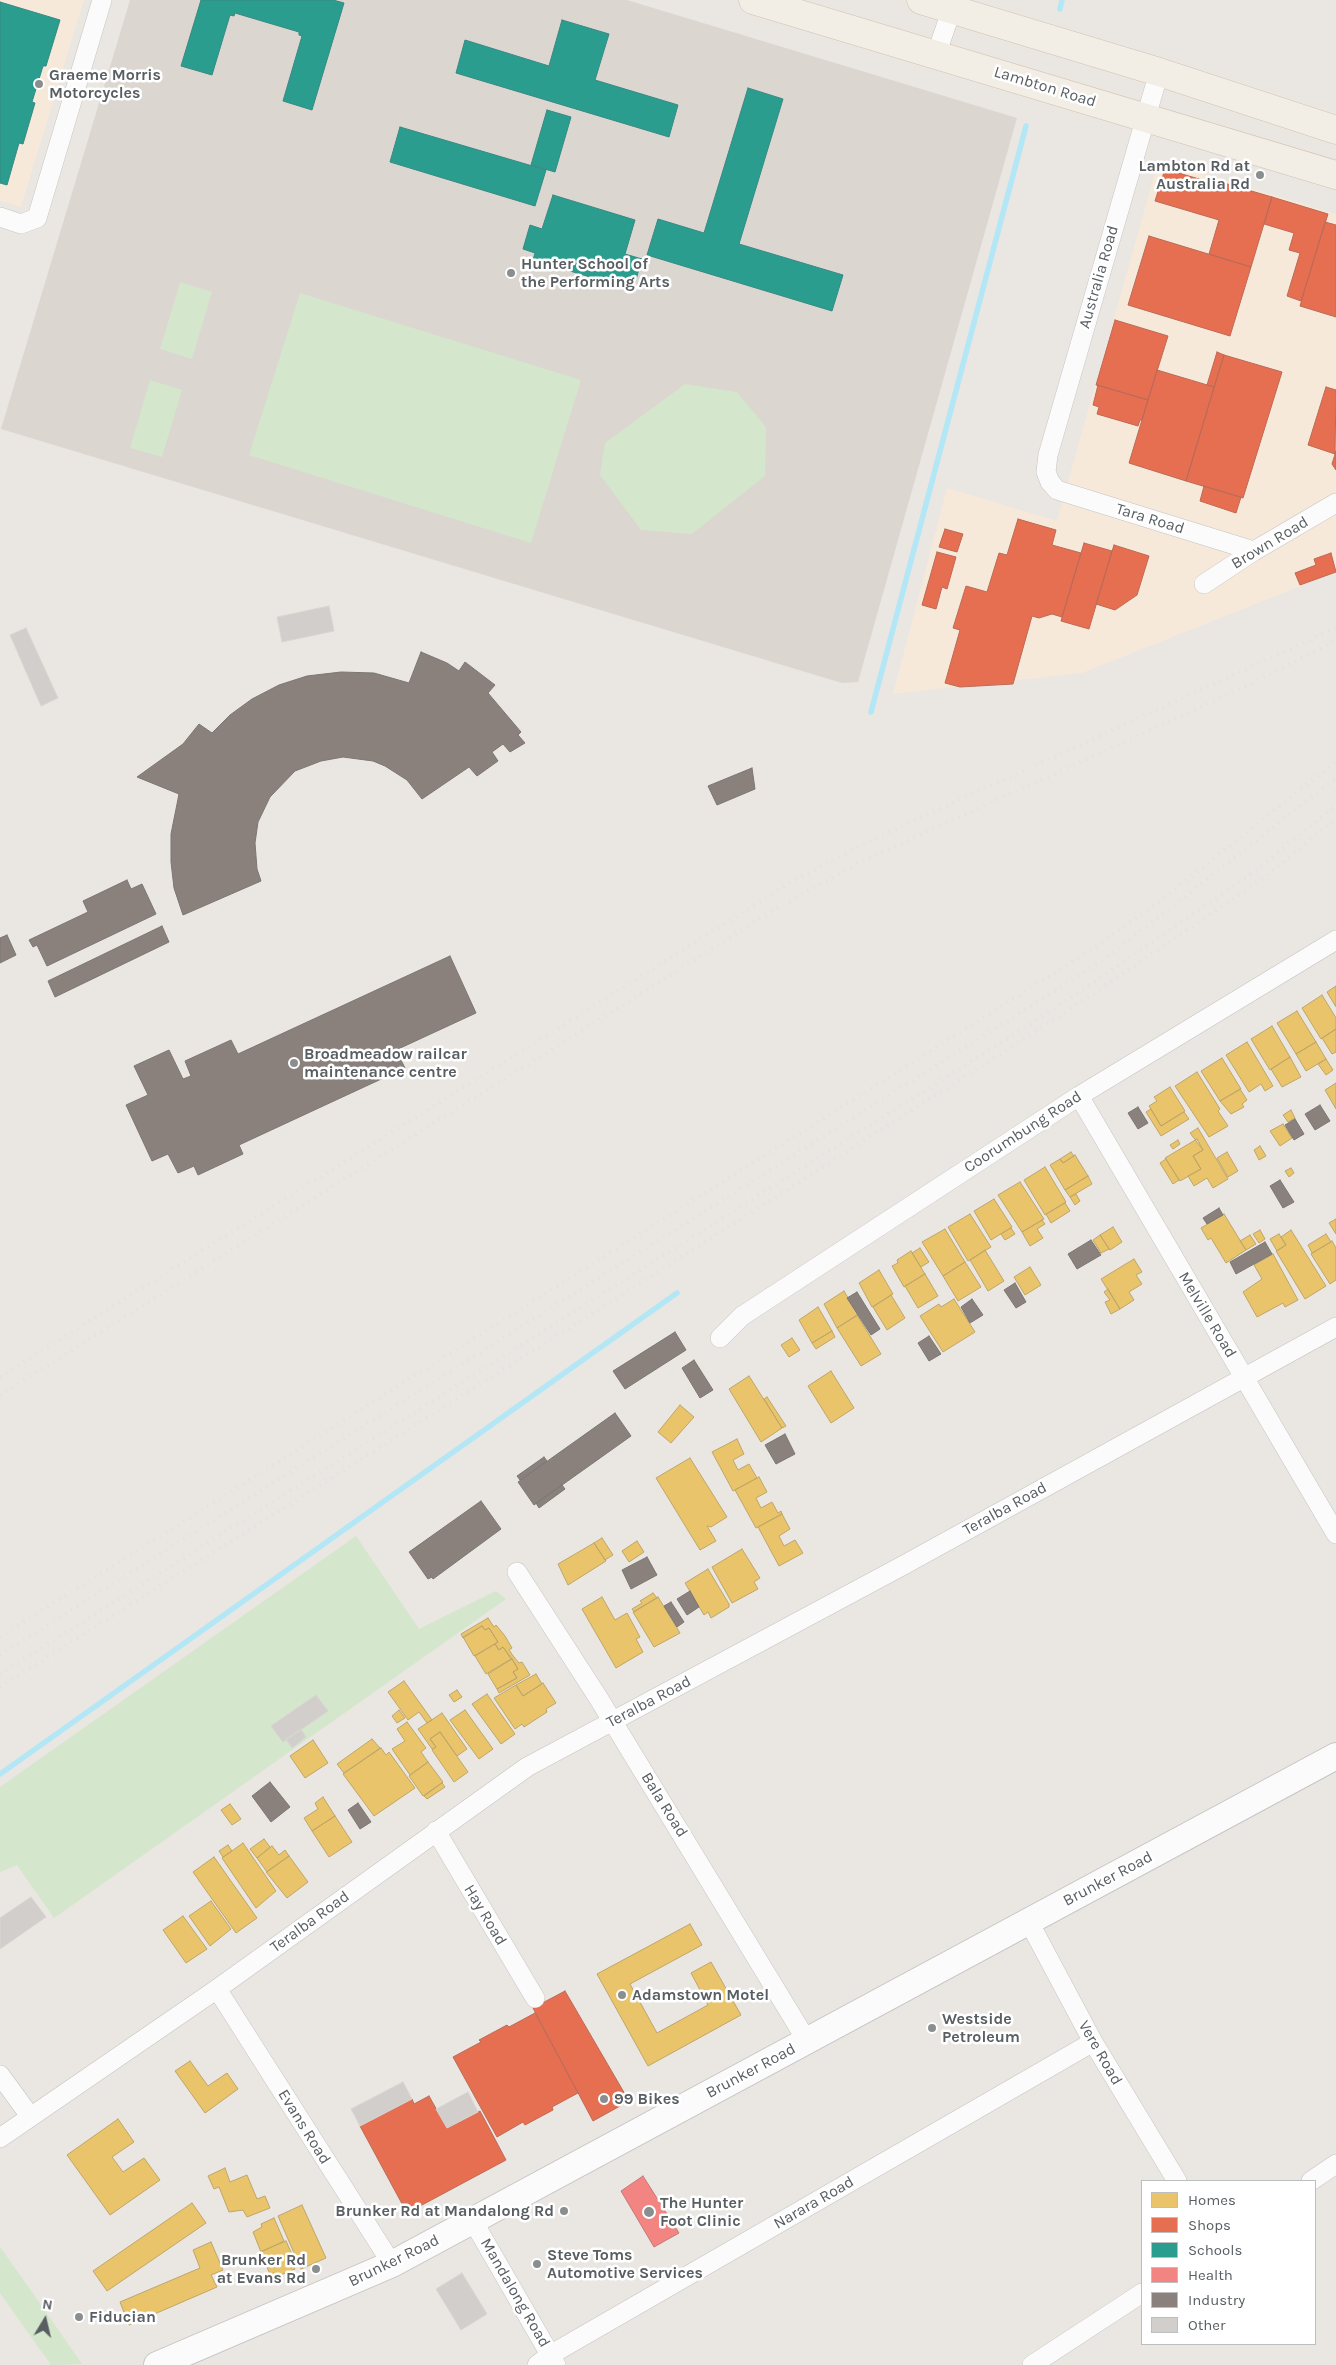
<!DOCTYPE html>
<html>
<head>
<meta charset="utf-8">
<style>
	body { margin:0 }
	#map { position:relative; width:1336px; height:2365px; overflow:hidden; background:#eae6e2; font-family:Karla,sans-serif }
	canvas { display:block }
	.legend { position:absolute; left:1141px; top:2180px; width:175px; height:165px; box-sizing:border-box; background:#fff; border:1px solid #bcbfc0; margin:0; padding:6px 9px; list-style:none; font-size:15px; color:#585e62 }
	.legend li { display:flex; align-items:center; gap:10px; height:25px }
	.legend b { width:25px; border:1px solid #bcbfc0 }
	.north { position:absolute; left:20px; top:2295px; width:50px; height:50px; -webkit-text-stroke:4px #fff; paint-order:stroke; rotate:9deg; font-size:14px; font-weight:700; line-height:20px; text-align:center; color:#585e62 }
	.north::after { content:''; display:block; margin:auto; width:18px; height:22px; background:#585e62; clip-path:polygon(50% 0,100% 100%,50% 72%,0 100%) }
</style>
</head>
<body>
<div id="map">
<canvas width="1336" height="2365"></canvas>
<ul class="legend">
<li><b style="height:14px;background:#e9c46a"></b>Homes</li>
<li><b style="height:14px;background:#e76f51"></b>Shops</li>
<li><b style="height:14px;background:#2a9d8f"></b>Schools</li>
<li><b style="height:14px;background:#f28482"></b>Health</li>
<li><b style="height:14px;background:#8a817c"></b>Industry</li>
<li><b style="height:14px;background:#d1cecc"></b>Other</li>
</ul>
<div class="north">N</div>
</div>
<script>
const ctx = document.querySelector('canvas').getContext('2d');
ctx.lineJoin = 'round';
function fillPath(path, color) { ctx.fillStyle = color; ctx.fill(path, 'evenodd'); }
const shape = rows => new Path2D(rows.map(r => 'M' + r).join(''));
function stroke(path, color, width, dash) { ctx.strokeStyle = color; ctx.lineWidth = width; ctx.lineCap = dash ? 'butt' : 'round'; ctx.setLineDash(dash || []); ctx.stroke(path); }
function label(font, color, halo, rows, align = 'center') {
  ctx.font = font + ' Karla,sans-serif'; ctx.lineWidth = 5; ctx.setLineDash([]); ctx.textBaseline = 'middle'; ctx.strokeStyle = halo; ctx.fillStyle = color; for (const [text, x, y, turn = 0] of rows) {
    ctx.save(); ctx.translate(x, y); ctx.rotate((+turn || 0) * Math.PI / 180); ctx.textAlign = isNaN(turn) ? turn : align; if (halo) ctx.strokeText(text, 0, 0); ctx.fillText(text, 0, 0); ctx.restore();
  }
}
fillPath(shape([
	[0,0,84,0,21,207,0,201],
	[1166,162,1336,214,1336,572,1082,673,893,694,947,488,1057,521,1156,169]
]), '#f6e9d9');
fillPath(shape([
	[130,0,627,0,1017,118,858,682,842,683,1,429]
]), '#dcd6d1');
fillPath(shape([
	[180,282,212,292,192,359,160,349],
	[300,293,581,380,531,543,249,455],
	[150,380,182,390,162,457,130,448],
	[685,384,737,392,766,427,765,476,692,534,641,530,600,475,605,443],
	[356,1536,419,1629,496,1591,506,1599,54,1918,17,1865,0,1872,0,1787],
	[0,2247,32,2292,82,2364,51,2365,0,2293]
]), '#d4e6cc');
const homes = shape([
	[1336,986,1336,1007,1327,992,1336,986],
	[1322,995,1336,1018,1336,1029,1321,1039,1302,1008,1322,995],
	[1297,1011,1316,1042,1296,1054,1277,1023,1297,1011],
	[1272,1026,1290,1057,1270,1070,1251,1039,1272,1026],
	[1336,1029,1336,1052,1332,1054,1322,1038,1336,1029],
	[1247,1042,1273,1086,1265,1091,1261,1084,1249,1092,1226,1055,1247,1042],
	[1316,1042,1326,1059,1306,1071,1296,1054,1316,1042],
	[1290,1057,1301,1077,1282,1087,1271,1069,1290,1057],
	[1222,1058,1241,1089,1220,1101,1201,1071,1222,1058],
	[1326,1059,1333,1070,1326,1075,1318,1064,1326,1059],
	[1197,1072,1220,1109,1218,1111,1228,1126,1209,1137,1175,1086,1197,1072],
	[1336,1083,1336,1109,1325,1090,1336,1083],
	[1170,1087,1185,1111,1161,1126,1149,1106,1157,1101,1154,1097,1170,1087],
	[1240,1089,1247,1100,1242,1104,1244,1107,1231,1114,1220,1101,1240,1089],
	[1151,1109,1161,1126,1184,1112,1189,1119,1161,1136,1146,1112,1151,1109],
	[1291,1110,1295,1118,1288,1122,1283,1115,1291,1110],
	[1283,1124,1292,1138,1280,1146,1270,1131,1283,1124],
	[1198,1128,1228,1179,1213,1188,1207,1178,1194,1186,1188,1176,1201,1169,1193,1156,1203,1150,1190,1133,1198,1128],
	[1197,1139,1203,1150,1193,1156,1201,1169,1180,1181,1165,1158,1197,1139],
	[1178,1140,1180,1144,1173,1149,1170,1145,1178,1140],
	[1260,1146,1266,1156,1259,1160,1254,1150,1260,1146],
	[1071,1152,1074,1156,1063,1163,1060,1159,1071,1152],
	[1227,1152,1238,1171,1228,1177,1217,1158,1227,1152],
	[1075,1155,1088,1176,1065,1190,1050,1165,1060,1159,1063,1163,1075,1155],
	[1166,1159,1179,1180,1173,1184,1160,1163,1166,1159],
	[1045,1167,1066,1202,1045,1215,1024,1180,1045,1167],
	[1291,1168,1294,1173,1289,1177,1285,1171,1291,1168],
	[1088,1176,1092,1184,1070,1197,1065,1190,1088,1176],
	[1020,1182,1044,1219,1022,1232,998,1195,1020,1182],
	[1076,1194,1080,1201,1075,1205,1070,1197,1076,1194],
	[994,1199,1012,1227,991,1240,974,1211,994,1199],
	[1065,1203,1070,1211,1051,1223,1046,1214,1065,1203],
	[970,1214,991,1247,968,1261,948,1227,970,1214],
	[1224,1214,1246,1250,1226,1263,1211,1238,1208,1240,1201,1228,1224,1214],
	[1336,1219,1336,1234,1329,1223,1336,1219],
	[1042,1220,1045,1224,1037,1229,1043,1238,1030,1246,1022,1232,1042,1220],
	[1113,1227,1122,1242,1110,1250,1100,1235,1113,1227],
	[1011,1228,1015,1234,1005,1240,1001,1234,1011,1228],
	[945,1229,965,1262,943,1276,922,1242,945,1229],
	[1260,1230,1265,1239,1259,1243,1253,1234,1260,1230],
	[1291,1230,1326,1286,1305,1299,1276,1251,1286,1245,1281,1237,1291,1230],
	[1279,1234,1286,1245,1277,1251,1270,1239,1279,1234],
	[1326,1234,1331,1242,1312,1253,1308,1245,1326,1234],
	[1100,1235,1109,1249,1101,1253,1093,1240,1100,1235],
	[1250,1235,1256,1244,1246,1250,1240,1241,1250,1235],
	[1332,1241,1336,1248,1336,1280,1330,1284,1311,1254,1332,1241],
	[920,1248,929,1262,921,1267,912,1253,920,1248],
	[985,1250,1004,1281,988,1291,970,1260,985,1250],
	[911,1251,925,1274,904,1287,892,1266,898,1263,897,1260,911,1251],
	[1273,1254,1298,1300,1285,1307,1283,1303,1257,1317,1243,1292,1262,1279,1254,1265,1273,1254],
	[1134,1259,1142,1272,1136,1275,1142,1284,1129,1292,1134,1300,1120,1309,1101,1279,1134,1259],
	[965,1262,981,1287,958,1301,943,1276,965,1262],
	[1030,1267,1041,1285,1025,1295,1014,1277,1030,1267],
	[879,1270,893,1294,872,1307,859,1283,879,1270],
	[925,1274,938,1296,918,1308,905,1286,925,1274],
	[1108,1289,1120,1309,1111,1314,1105,1302,1110,1300,1104,1292,1108,1289],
	[844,1291,858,1315,837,1328,824,1304,844,1291],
	[891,1295,905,1318,887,1330,873,1307,891,1295],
	[954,1299,975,1332,943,1352,920,1316,939,1304,941,1307,954,1299],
	[818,1307,832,1331,812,1343,799,1320,818,1307],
	[857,1315,881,1354,861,1366,837,1328,857,1315],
	[832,1331,835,1337,816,1349,812,1343,832,1331],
	[792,1338,800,1350,789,1357,781,1345,792,1338],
	[831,1371,854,1408,831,1423,808,1386,831,1371],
	[749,1376,782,1428,761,1442,729,1389,749,1376],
	[767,1397,786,1426,782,1428,764,1399,767,1397],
	[680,1405,694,1417,671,1443,658,1432,680,1405],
	[737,1439,744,1454,733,1460,738,1470,749,1464,757,1478,733,1491,712,1452,737,1439],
	[690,1458,727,1517,711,1527,707,1526,716,1541,700,1550,656,1478,690,1458],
	[759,1477,767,1492,756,1498,761,1508,772,1502,778,1513,781,1511,782,1514,756,1528,735,1490,759,1477],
	[782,1514,790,1529,779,1536,784,1546,795,1540,803,1553,779,1566,758,1527,782,1514],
	[602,1538,613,1555,605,1560,594,1543,602,1538],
	[637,1541,644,1552,629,1562,622,1551,637,1541],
	[594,1543,606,1561,568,1585,558,1564,594,1543],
	[742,1549,760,1578,754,1582,758,1589,732,1603,712,1567,742,1549],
	[708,1569,729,1604,729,1607,711,1618,708,1612,704,1615,685,1583,708,1569],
	[653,1593,657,1598,634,1612,632,1609,642,1603,640,1601,653,1593],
	[602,1597,615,1620,627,1613,640,1637,636,1639,643,1652,616,1668,582,1609,602,1597],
	[658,1597,680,1633,654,1647,633,1612,658,1597],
	[488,1618,494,1627,496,1625,505,1636,512,1648,509,1650,514,1657,519,1663,522,1662,530,1675,499,1693,497,1689,517,1678,513,1672,518,1669,512,1659,503,1647,499,1650,495,1644,498,1642,489,1628,485,1630,482,1626,463,1638,461,1634,488,1618],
	[482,1626,485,1630,489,1628,498,1642,474,1656,463,1637,482,1626],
	[495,1644,499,1650,503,1647,511,1659,486,1674,475,1656,495,1644],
	[512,1659,518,1669,513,1672,517,1678,497,1689,488,1674,512,1659],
	[536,1674,542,1684,523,1696,516,1685,536,1674],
	[404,1681,432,1720,427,1723,419,1712,408,1720,388,1692,404,1681],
	[543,1683,556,1703,546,1709,547,1712,524,1727,522,1724,515,1729,494,1698,516,1685,523,1696,543,1683],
	[457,1690,462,1697,454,1702,449,1695,457,1690],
	[487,1694,515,1734,501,1744,472,1704,487,1694],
	[399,1710,405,1718,397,1723,392,1716,399,1710],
	[465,1710,493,1749,479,1759,450,1720,465,1710],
	[442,1713,467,1749,457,1756,440,1732,430,1739,436,1747,432,1749,418,1729,442,1713],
	[407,1722,426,1748,421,1752,428,1762,410,1775,392,1749,405,1741,397,1729,407,1722],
	[440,1732,468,1772,454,1782,432,1750,436,1747,430,1739,440,1732],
	[372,1739,380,1748,344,1773,337,1764,372,1739],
	[313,1740,328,1763,305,1778,290,1756,313,1740],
	[381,1748,386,1755,389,1752,415,1788,374,1816,343,1774,381,1748],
	[428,1762,443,1782,423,1796,409,1776,428,1762],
	[442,1783,445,1787,427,1799,424,1796,442,1783],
	[323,1797,335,1816,312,1831,304,1818,318,1809,315,1803,323,1797],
	[230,1804,241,1819,232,1825,221,1810,230,1804],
	[335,1816,352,1842,329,1857,312,1831,335,1816],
	[264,1839,270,1847,257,1858,250,1849,264,1839],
	[243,1843,276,1891,256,1908,222,1858,243,1843],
	[228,1845,232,1851,223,1857,219,1851,228,1845],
	[272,1846,279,1855,285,1850,289,1856,267,1872,257,1858,272,1846],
	[289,1856,308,1882,287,1898,266,1872,289,1856],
	[214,1857,257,1918,236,1933,193,1872,214,1857],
	[211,1901,231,1929,210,1946,189,1916,211,1901],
	[183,1916,207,1949,186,1963,163,1930,183,1916],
	[690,1924,702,1945,630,1984,657,2033,708,2005,691,1973,711,1962,741,2015,648,2066,597,1974,690,1924],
	[190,2061,208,2086,227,2073,238,2089,205,2113,175,2071,190,2061],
	[118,2119,134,2142,112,2157,123,2172,144,2158,160,2180,110,2215,67,2155,118,2119],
	[225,2168,230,2182,247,2175,257,2199,265,2196,270,2208,247,2217,243,2210,229,2212,219,2187,214,2189,208,2176,225,2168],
	[192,2203,206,2223,107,2291,93,2271,192,2203],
	[302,2205,326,2258,301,2269,278,2216,302,2205],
	[274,2218,284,2241,261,2252,253,2232,262,2227,261,2224,274,2218],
	[286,2241,296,2263,293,2265,295,2269,276,2277,274,2273,270,2274,260,2252,286,2241],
	[211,2242,223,2270,211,2275,217,2287,129,2325,120,2302,200,2268,193,2250,211,2242]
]);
fillPath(homes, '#e9c46a');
stroke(homes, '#bea568', 1);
const shops = shape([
	[1165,169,1216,184,1217,181,1272,197,1251,267,1209,254,1219,220,1155,201,1165,169],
	[1272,197,1328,214,1301,301,1287,296,1300,253,1289,250,1294,233,1264,224,1272,197],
	[1325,222,1336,225,1336,317,1300,306,1325,222],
	[1149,236,1251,267,1230,336,1128,305,1149,236],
	[1115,320,1168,336,1148,400,1096,385,1115,320],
	[1217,352,1224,355,1214,387,1207,385,1217,352],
	[1224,355,1282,372,1243,498,1186,481,1224,355],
	[1157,370,1214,387,1186,481,1129,463,1157,370],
	[1098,385,1148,400,1142,420,1140,420,1138,426,1097,414,1099,407,1093,405,1098,385],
	[1326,387,1336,390,1335,454,1308,445,1326,387],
	[1336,451,1336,470,1332,464,1336,451],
	[1204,486,1241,497,1236,513,1200,501,1204,486],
	[1018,519,1056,530,1052,545,1081,553,1062,617,1052,614,1039,618,1032,616,1013,684,960,687,945,683,960,630,953,628,966,586,987,592,999,553,1007,555,1018,519],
	[945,529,963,534,957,552,939,547,945,529],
	[1084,543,1112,551,1089,629,1061,621,1084,543],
	[1114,545,1149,556,1137,595,1115,610,1096,604,1114,545],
	[937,552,956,557,947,589,942,587,936,609,922,605,937,552],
	[1331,553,1336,572,1300,585,1295,573,1316,565,1314,559,1331,553],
	[565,1991,629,2101,593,2121,533,2008,565,1991],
	[535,2013,578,2093,552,2107,553,2110,525,2125,523,2122,497,2137,453,2057,481,2042,479,2040,507,2025,509,2027,535,2013],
	[429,2096,447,2128,480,2111,506,2160,407,2213,360,2126,412,2099,414,2104,429,2096]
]);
fillPath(shops, '#e76f51');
stroke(shops, '#bc6a56', 1);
const schools = shape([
	[201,0,333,0,344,3,312,110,283,101,302,36,299,35,299,32,235,13,234,16,230,15,212,75,181,66,201,0],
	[0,2,60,20,46,66,43,66,32,102,35,103,23,144,19,143,7,185,0,183,0,2],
	[562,20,609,34,595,80,678,105,669,137,456,73,465,40,549,66,562,20],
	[748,88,783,99,739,244,843,275,832,311,647,255,658,219,704,233,748,88],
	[547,110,571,117,555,172,531,165,547,110],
	[400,127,546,170,535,206,390,162,400,127],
	[553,195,635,220,625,254,642,259,635,283,619,278,617,285,533,260,535,253,523,249,530,225,542,229,553,195]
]);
fillPath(schools, '#2a9d8f');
stroke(schools, '#388a82', 1);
const health = shape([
	[643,2176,679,2233,654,2247,621,2191,643,2176]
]);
fillPath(health, '#f28482');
stroke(health, '#c47978', 1);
const industry = shape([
	[421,652,447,663,459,671,465,662,495,685,488,693,521,732,518,735,525,743,510,752,503,744,492,752,498,761,477,776,469,767,422,799,407,780,385,766,373,761,343,757,321,761,295,771,270,797,258,822,255,843,257,869,261,881,183,915,174,888,171,862,171,834,179,794,137,777,183,744,199,724,212,733,230,715,252,699,279,685,307,676,341,672,374,673,409,683,421,652],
	[752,768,755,789,717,805,708,786,752,768],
	[127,880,131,889,142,884,156,914,47,966,37,945,33,947,29,940,88,912,83,901,127,880],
	[162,926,169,942,55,997,48,981,162,926],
	[7,935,16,955,0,963,0,938,7,935],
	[450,956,476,1013,396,1050,405,1068,239,1145,243,1154,198,1175,194,1166,178,1173,168,1154,152,1161,126,1105,148,1095,134,1066,169,1050,183,1079,191,1076,185,1061,231,1040,238,1054,450,956],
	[1320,1105,1330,1121,1315,1130,1305,1114,1320,1105],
	[1138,1107,1148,1123,1138,1129,1128,1113,1138,1107],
	[1295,1119,1304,1134,1294,1140,1285,1125,1295,1119],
	[1280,1180,1294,1202,1283,1208,1270,1186,1280,1180],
	[1219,1208,1223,1215,1207,1224,1203,1218,1219,1208],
	[1091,1240,1101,1255,1077,1269,1068,1254,1091,1240],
	[1265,1242,1272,1254,1236,1274,1230,1262,1265,1242],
	[1015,1283,1026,1302,1016,1308,1004,1290,1015,1283],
	[857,1292,880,1329,871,1335,847,1298,857,1292],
	[972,1299,983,1315,970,1323,961,1307,972,1299],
	[675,1332,686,1350,625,1389,613,1371,675,1332],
	[929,1336,941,1354,929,1361,918,1343,929,1336],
	[694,1360,713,1390,700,1398,682,1368,694,1360],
	[615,1413,631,1436,534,1505,518,1482,615,1413],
	[785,1434,795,1454,776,1464,765,1445,785,1434],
	[544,1457,547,1461,520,1480,517,1476,544,1457],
	[562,1485,565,1489,539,1508,536,1503,562,1485],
	[481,1501,501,1529,433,1579,432,1577,428,1579,409,1552,481,1501],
	[647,1557,657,1575,631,1589,622,1570,647,1557],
	[690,1591,699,1607,687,1615,677,1599,690,1591],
	[671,1602,684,1622,677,1627,664,1606,671,1602],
	[270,1782,290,1807,271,1822,252,1796,270,1782],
	[358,1803,371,1822,360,1829,348,1810,358,1803]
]);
fillPath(industry, '#8a817c');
stroke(industry, '#7b7674', 1);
stroke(shape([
	[1060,9,1062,0],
	[871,712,1026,126],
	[0,1774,677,1293]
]), '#b4e7f6', 5.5);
const building = shape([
	[329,606,334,631,282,642,277,617,329,606],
	[26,628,58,698,41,706,10,635,26,628],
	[316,1695,328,1711,283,1742,271,1726,316,1695],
	[301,1729,306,1737,292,1748,286,1739,301,1729],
	[31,1897,46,1917,0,1949,0,1918,31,1897],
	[403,2082,412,2099,360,2126,351,2109,403,2082],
	[468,2092,478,2112,447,2128,436,2109,468,2092],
	[462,2273,487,2314,461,2330,436,2289,462,2273]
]);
fillPath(building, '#d1cecc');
stroke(building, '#d9d5d1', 1);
const street = shape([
	[936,55,955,0],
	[1159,72,1048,455,1046,472,1050,482,1057,490,1254,551],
	[0,217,21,224,37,218,102,0],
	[1204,584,1254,551,1336,503],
	[1079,1096,1336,1534],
	[720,1338,742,1316,1079,1096,1336,940],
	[517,1572,599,1699,807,2041],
	[436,1831,535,1998],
	[1029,1922,1093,2042,1177,2181],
	[217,1989,392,2264],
	[0,2075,30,2116],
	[0,2138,217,1989,527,1767,902,1566,1336,1327],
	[1311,2181,1336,2164],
	[473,2221,556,2365],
	[537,2365,550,2355,1093,2042],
	[1032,2365,1142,2293]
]);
const secondary = shape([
	[157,2365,392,2264,1336,1756]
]);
const primary = shape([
	[753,0,1336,175],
	[921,0,1159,72,1336,130]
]);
stroke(street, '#c5c4c3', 20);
stroke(secondary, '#c6c5c5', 28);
stroke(primary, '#d3c2ae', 29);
stroke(street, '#fcfbfb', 19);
stroke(secondary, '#fcfbfb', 26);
stroke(primary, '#f2ede5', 28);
stroke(shape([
	[0,1377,795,880,876,838,1336,628],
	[0,1395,774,910,858,863,1236,691,1336,640],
	[0,1637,1094,948,1164,898,1336,761],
	[0,1655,1105,959,1336,778],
	[0,1674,1057,1007,1250,875,1336,805],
	[0,1687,661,1270,1063,1014,1257,883,1336,819]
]), '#e2e1e1', 4, [1, 6]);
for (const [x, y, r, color] of [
	[39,84,5,"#8b8e8f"],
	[1260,175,5,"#8b8e8f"],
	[511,273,5,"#8b8e8f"],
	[294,1063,5,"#8b8e8f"],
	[622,1995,5,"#8b8e8f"],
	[932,2028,5,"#8b8e8f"],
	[604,2099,5,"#8b8e8f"],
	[564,2211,5,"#8b8e8f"],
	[649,2212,6,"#8b8e8f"],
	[537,2264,5,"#8b8e8f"],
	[316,2269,5,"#8b8e8f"],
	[79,2317,5,"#8b8e8f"]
]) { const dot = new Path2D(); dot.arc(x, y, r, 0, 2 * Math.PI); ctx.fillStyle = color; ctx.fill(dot); stroke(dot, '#fff', 2); }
label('bold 16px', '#585e62', '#fff', [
	["Graeme Morris",49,75],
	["Motorcycles",49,93],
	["Lambton Rd at",1250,166,"right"],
	["Australia Rd",1250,184,"right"],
	["Hunter School of",521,264],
	["the Performing Arts",521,282],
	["Broadmeadow railcar",304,1054],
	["maintenance centre",304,1072],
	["Adamstown Motel",632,1995],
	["Westside",942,2019],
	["Petroleum",942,2037],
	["99 Bikes",614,2099],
	["The Hunter",660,2203],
	["Foot Clinic",660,2221],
	["Brunker Rd at Mandalong Rd",554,2211,"right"],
	["Steve Toms",547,2255],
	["Automotive Services",547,2273],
	["Brunker Rd",306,2260,"right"],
	["at Evans Rd",306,2278,"right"],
	["Fiducian",89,2317]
], 'left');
label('16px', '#585e62', '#fff', [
	["Lambton Road",1045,87,17],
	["Australia Road",1099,277,-74],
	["Tara Road",1150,519,17],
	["Brown Road",1270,543,-31],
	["Coorumbung Road",1023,1132,-33],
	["Melville Road",1207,1315,59],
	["Teralba Road",1005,1509,-29],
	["Teralba Road",649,1702,-28],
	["Bala Road",664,1805,58],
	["Brunker Road",1108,1879,-28],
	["Hay Road",485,1915,59],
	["Teralba Road",310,1922,-36],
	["Vere Road",1100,2053,60],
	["Brunker Road",751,2071,-28],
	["Evans Road",304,2127,58],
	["Narara Road",814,2203,-30],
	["Brunker Road",394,2261,-26],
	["Mandalong Road",515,2293,60]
]);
</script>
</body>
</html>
